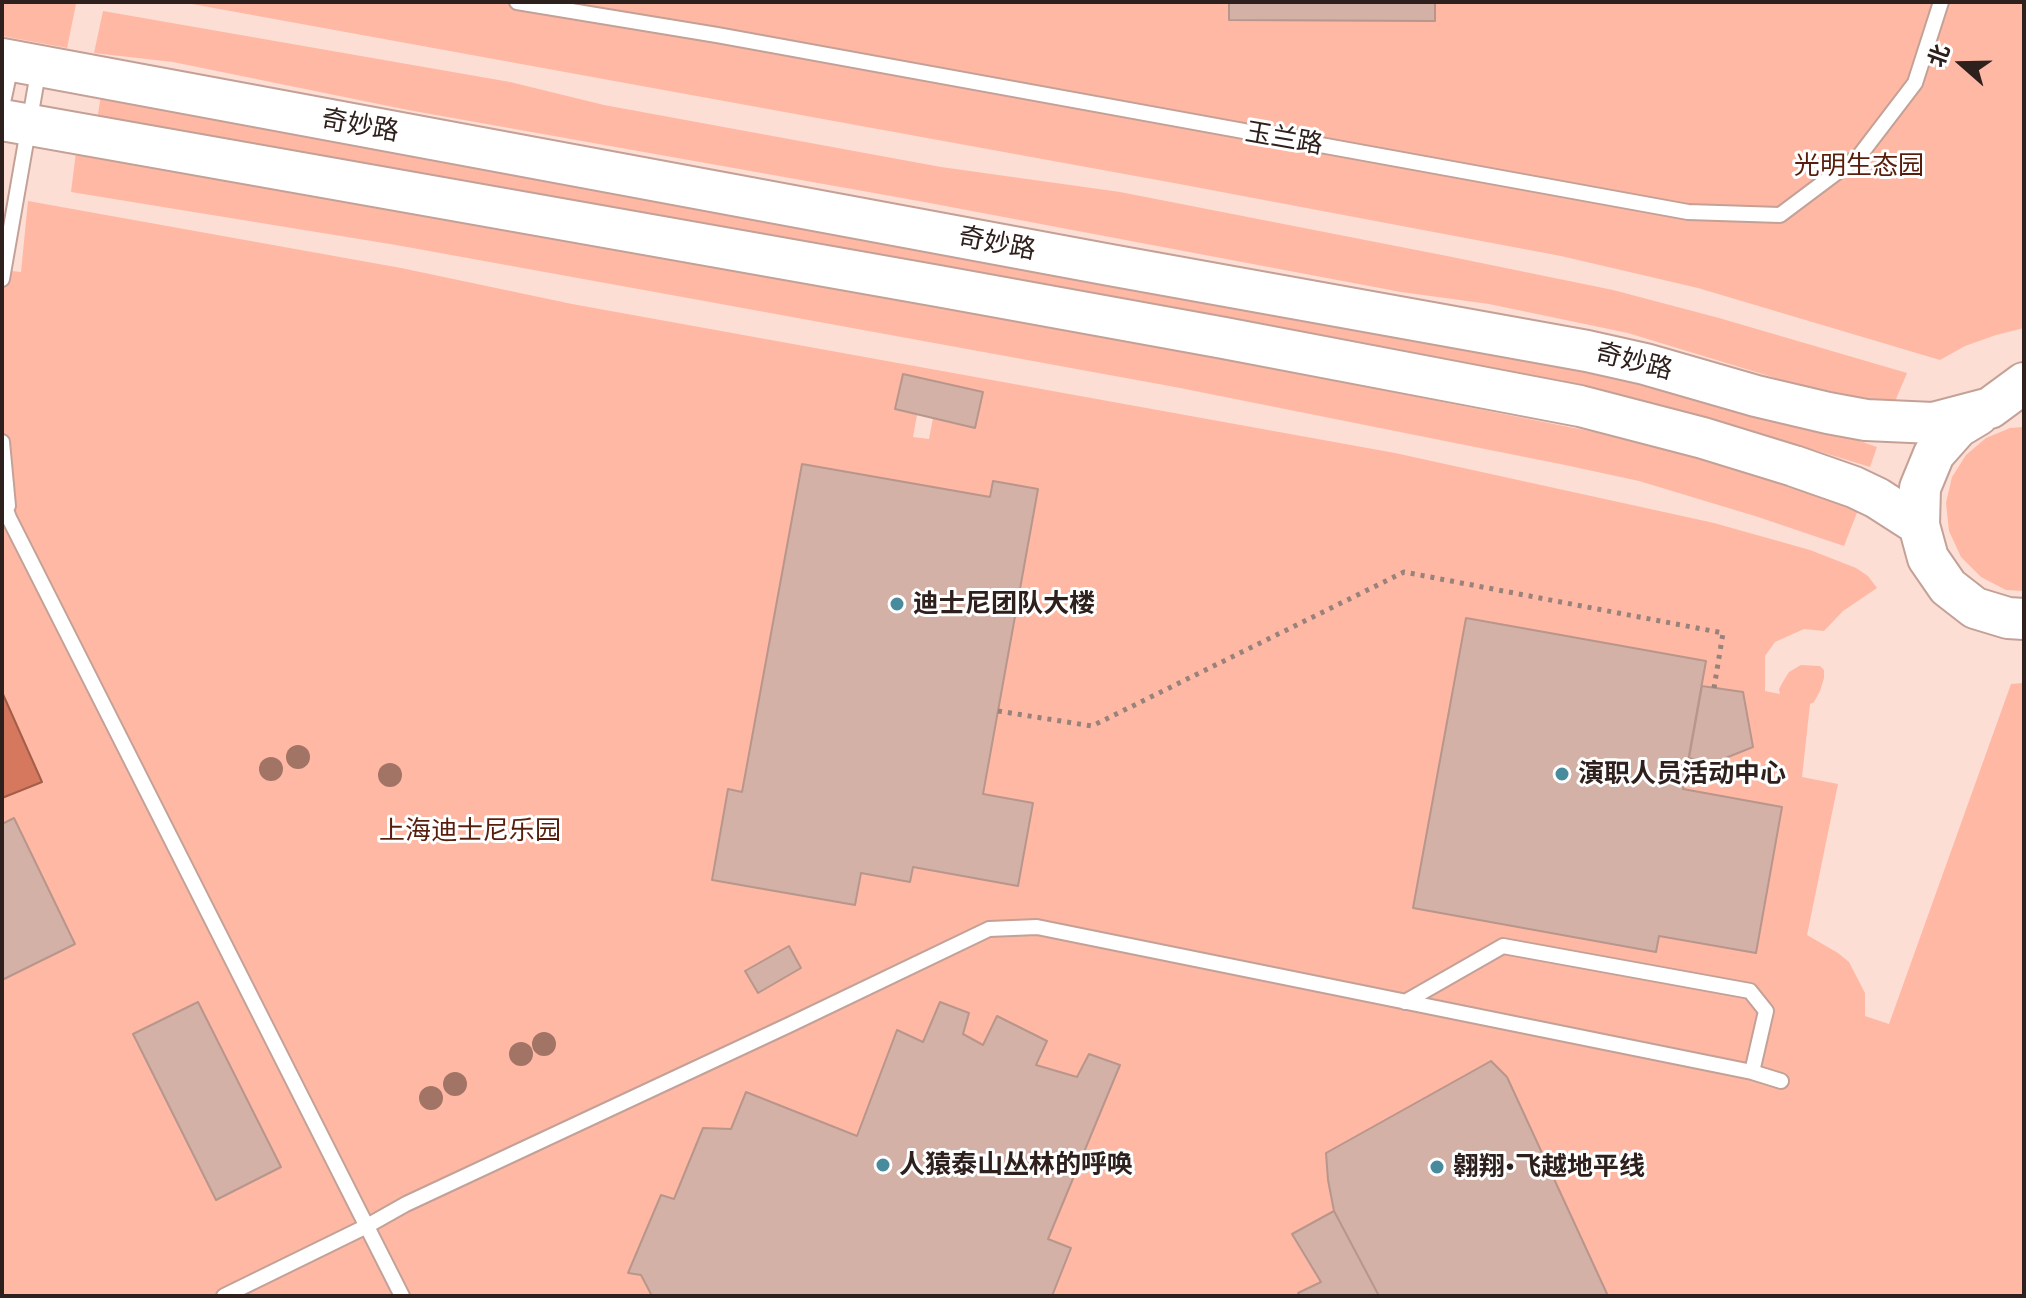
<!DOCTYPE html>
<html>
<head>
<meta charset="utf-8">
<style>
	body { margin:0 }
	#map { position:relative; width:2026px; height:1298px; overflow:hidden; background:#fcded5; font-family:Rubik,"Noto Sans SC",sans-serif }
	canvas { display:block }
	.frame { position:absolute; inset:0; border:4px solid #2e201c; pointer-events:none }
	.north { position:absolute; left:1922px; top:24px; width:80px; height:80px; -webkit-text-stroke:6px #fff; paint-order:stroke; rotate:290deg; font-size:22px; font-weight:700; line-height:32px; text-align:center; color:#2e201c }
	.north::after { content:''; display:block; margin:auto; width:28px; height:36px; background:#2e201c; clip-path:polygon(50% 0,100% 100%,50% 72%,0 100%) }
</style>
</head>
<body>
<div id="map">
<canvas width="2026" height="1298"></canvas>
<div class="frame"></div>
<div class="north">北</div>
</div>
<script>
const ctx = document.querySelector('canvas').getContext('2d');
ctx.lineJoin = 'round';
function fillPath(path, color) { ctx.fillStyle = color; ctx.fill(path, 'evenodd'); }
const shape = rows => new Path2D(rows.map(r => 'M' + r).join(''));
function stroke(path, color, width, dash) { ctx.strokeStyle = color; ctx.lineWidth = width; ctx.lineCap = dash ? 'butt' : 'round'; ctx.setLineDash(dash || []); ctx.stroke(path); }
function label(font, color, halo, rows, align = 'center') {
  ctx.font = font + ' Rubik,"Noto Sans SC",sans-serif'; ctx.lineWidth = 6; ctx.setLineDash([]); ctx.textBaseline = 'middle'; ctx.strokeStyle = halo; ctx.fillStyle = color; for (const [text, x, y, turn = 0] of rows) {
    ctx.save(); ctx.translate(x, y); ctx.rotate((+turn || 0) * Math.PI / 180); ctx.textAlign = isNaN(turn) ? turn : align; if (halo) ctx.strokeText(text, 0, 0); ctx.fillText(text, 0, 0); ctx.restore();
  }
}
fillPath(shape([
	[2,2,64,2,76,4,67,48,2,36],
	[181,2,2024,2,2024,328,1996,335,1965,346,1940,360,1698,288,1561,256,1174,183],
	[103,11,510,82,604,105,941,167,1120,192,1447,256,1613,290,1719,318,1907,373,1890,413,1628,333,1489,304,1401,292,919,201,408,110,173,62,94,53],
	[101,95,1605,369,1793,418,1877,447,1870,467,1795,444,1564,381,787,243,519,190,223,143,97,120],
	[76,152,404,207,890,299,1200,354,1498,413,1660,445,1858,510,1844,546,1755,516,1639,481,1565,465,1175,387,699,300,396,245,71,192],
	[28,201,401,268,572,304,1395,453,1714,523,1810,550,1856,568,1868,576,1877,588,1843,611,1824,631,1804,629,1775,642,1765,656,1765,691,1780,694,1779,689,1784,680,1789,672,1801,665,1820,666,1824,670,1824,678,1820,691,1814,702,1810,704,1802,777,1838,784,1807,935,1838,953,1849,962,1865,993,1865,1016,1889,1024,2011,684,2024,683,2024,1296,2,1296,2,270,21,272],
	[904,374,983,392,975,428,933,418,929,439,913,437,917,415,895,409],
	[2024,427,2024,591,2006,590,1981,577,1961,557,1949,531,1946,503,1952,477,1966,455,1986,438,2010,428]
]), '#ffb8a4');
const water = shape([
	[2,692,42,782,2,798,2,692]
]);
fillPath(water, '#d5785e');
stroke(water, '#a35e4a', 2);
const building = shape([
	[1229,2,1435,2,1435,21,1229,20,1229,2],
	[903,374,983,392,975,428,895,409,903,374],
	[802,464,990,497,993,481,1038,489,983,794,1033,803,1018,886,913,867,910,882,861,873,855,905,712,880,728,789,742,792,802,464],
	[1466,618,1706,661,1683,789,1782,807,1756,953,1659,936,1656,952,1413,908,1466,618],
	[1702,686,1743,692,1753,747,1713,763,1689,758,1702,686],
	[14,818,75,944,2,980,2,824,14,818],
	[789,946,801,968,758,993,745,971,789,946],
	[198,1002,281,1167,216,1200,133,1034,198,1002],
	[940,1002,969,1013,963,1034,983,1045,997,1016,1047,1041,1036,1065,1077,1077,1089,1054,1120,1065,1048,1239,1071,1248,1052,1296,652,1296,641,1275,628,1273,661,1195,674,1199,703,1128,731,1129,746,1092,857,1136,897,1030,923,1042,940,1002],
	[1491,1061,1507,1077,1608,1296,1379,1296,1334,1211,1328,1180,1326,1153,1491,1061],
	[1334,1211,1379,1296,1300,1296,1298,1293,1321,1282,1292,1234,1334,1211]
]);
fillPath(building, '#d4b1a6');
stroke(building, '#b8968c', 2);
const lane = shape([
	[517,2,717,35,1688,212,1780,215,1860,155,1915,83,1941,2],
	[2,107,11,65],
	[2,279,39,67],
	[2,442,8,506],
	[2,499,9,518,402,1296],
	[1405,1002,1503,946,1750,991,1766,1011,1752,1072],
	[224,1296,367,1226,406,1204,789,1025,989,929,1037,927,1752,1072,1781,1081]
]);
const secondary = shape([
	[2,59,1110,265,1587,351,1645,364,1756,396,1828,413,1866,420,1933,423,1990,408,2024,383],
	[2,120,938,286,1224,338,1580,406,1703,438,1794,466,1854,487,1877,498,1919,525],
	[1978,415,1958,427,1934,454,1920,488,1919,525,1928,558,1948,587,1975,608,2008,618,2024,619]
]);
stroke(lane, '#c4a197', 18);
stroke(secondary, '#c4a197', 44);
stroke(shape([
	[998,711,1092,726,1404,572,1723,633,1714,688]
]), '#98827b', 5, [4, 6]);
stroke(lane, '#fff', 14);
stroke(secondary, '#fff', 40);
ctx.fillStyle = '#a27466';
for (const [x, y] of [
	[298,757],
	[271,769],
	[390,775],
	[544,1044],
	[521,1054],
	[455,1084],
	[431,1098]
]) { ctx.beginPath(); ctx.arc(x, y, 12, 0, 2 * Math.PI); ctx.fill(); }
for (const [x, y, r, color] of [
	[897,604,8,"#488b9c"],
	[1562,774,8,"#488b9c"],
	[883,1165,8,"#488b9c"],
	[1437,1167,8,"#488b9c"]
]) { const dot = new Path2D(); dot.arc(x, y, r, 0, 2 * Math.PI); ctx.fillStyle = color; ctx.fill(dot); stroke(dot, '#fff', 3); }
label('26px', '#2e201c', '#fff', [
	["奇妙路",360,126,10],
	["玉兰路",1284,139,10],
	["奇妙路",997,244,11],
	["奇妙路",1634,362,14]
]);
label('26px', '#581e0c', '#fff', [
	["光明生态园",1859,166],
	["上海迪士尼乐园",470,831]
]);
label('bold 26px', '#2e201c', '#fff', [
	["迪士尼团队大楼",913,604],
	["演职人员活动中心",1578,774],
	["人猿泰山丛林的呼唤",899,1165],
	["翱翔•飞越地平线",1453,1167]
], 'left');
</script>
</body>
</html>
